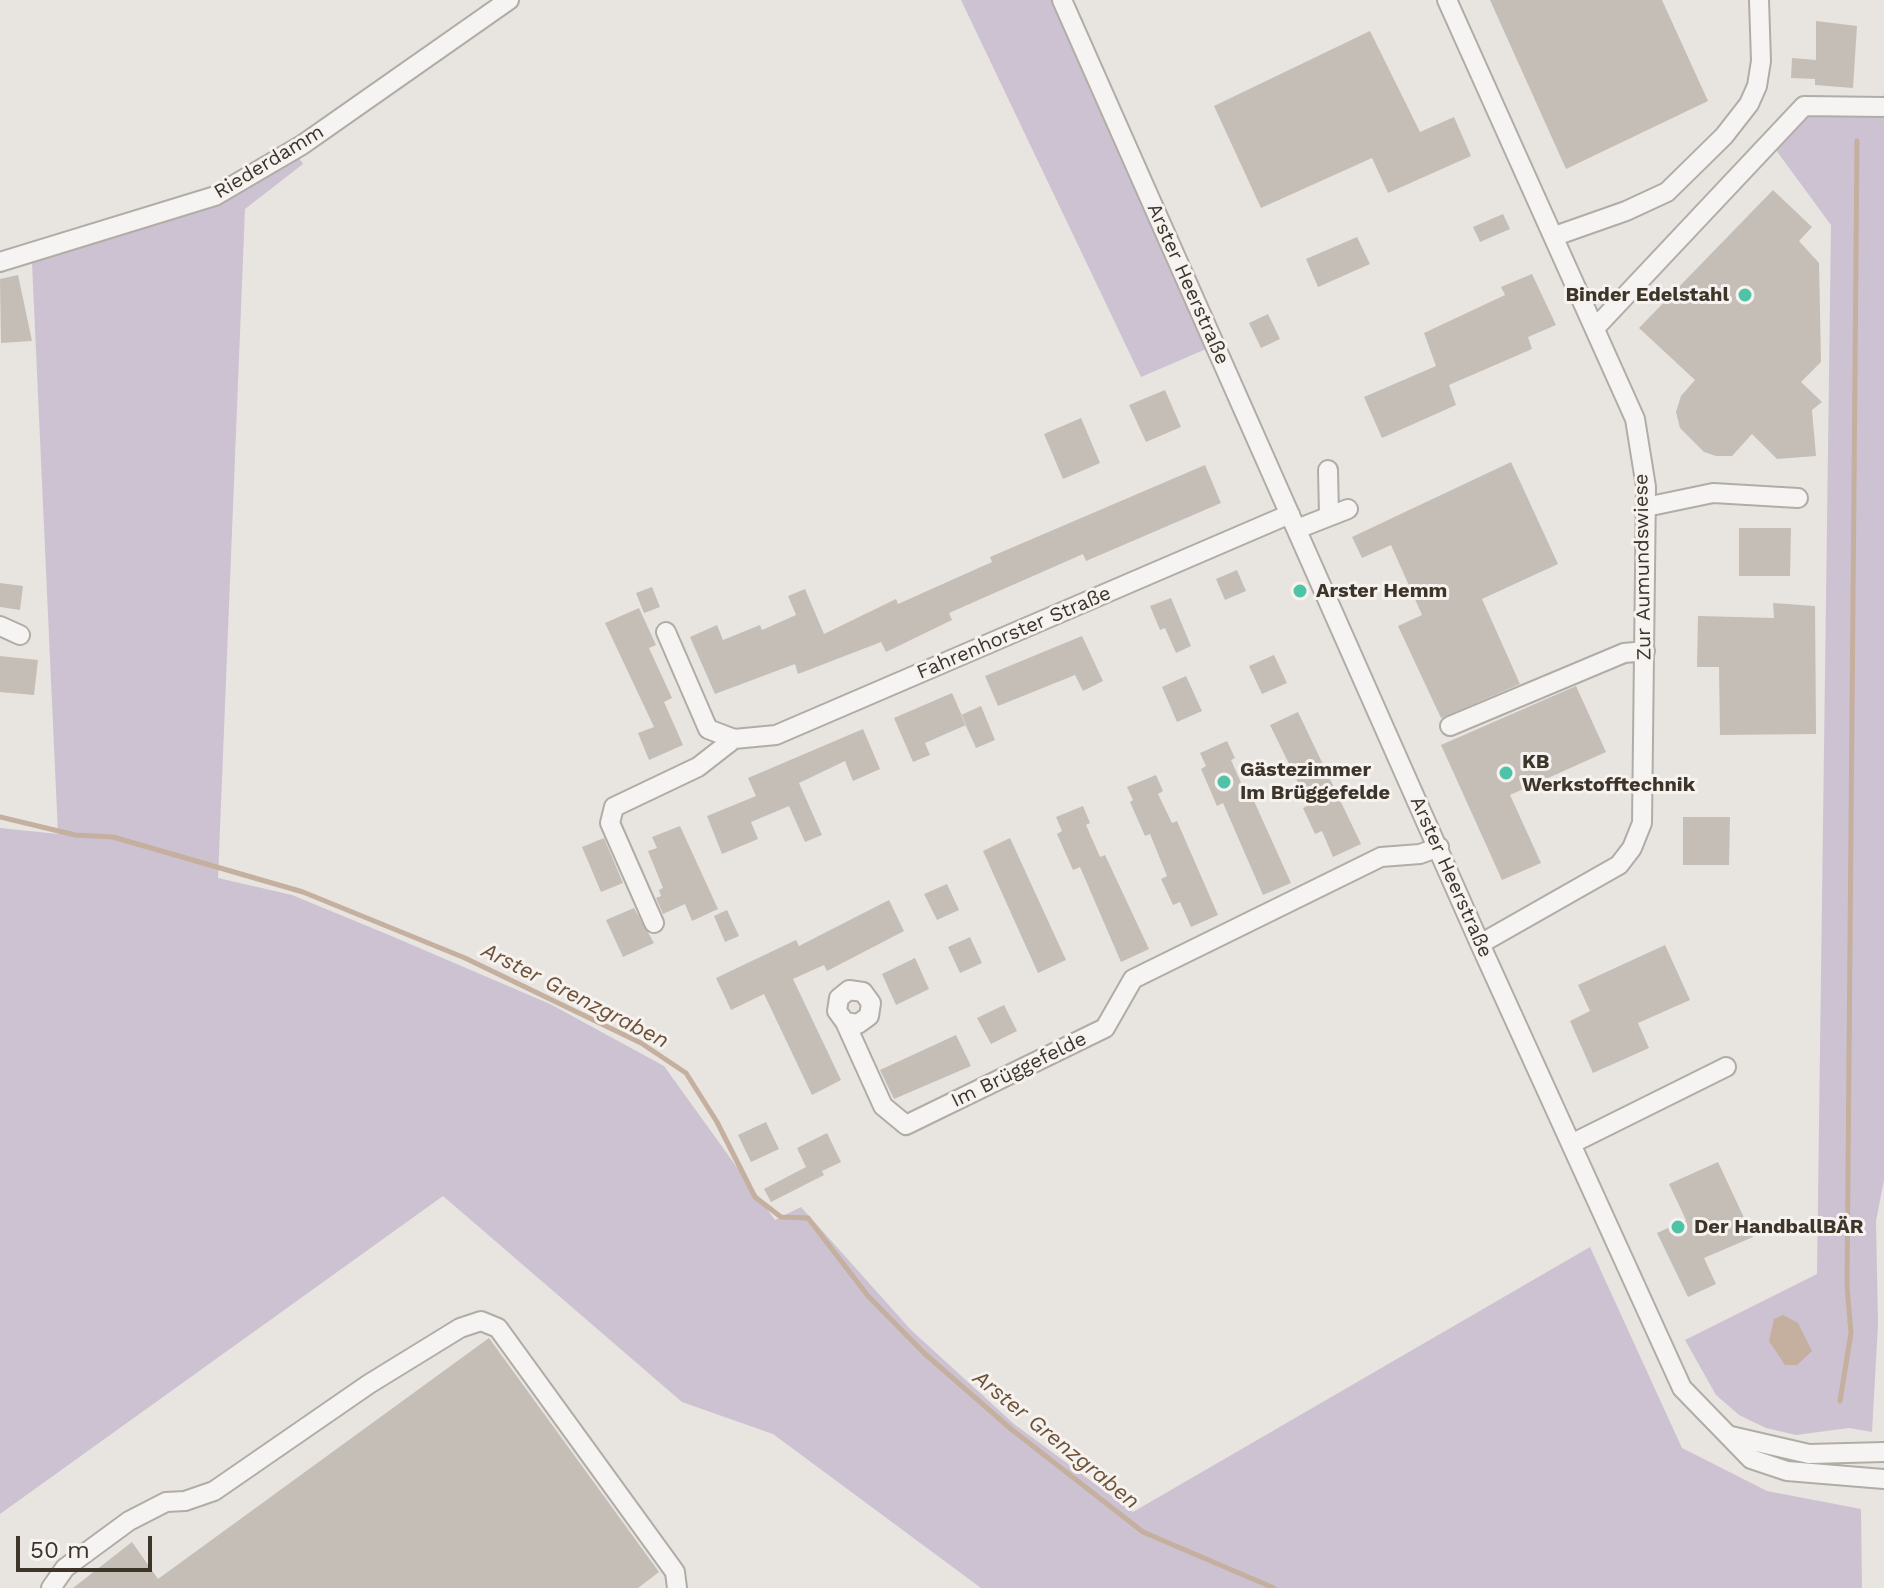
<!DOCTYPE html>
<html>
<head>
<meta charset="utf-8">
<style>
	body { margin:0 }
	#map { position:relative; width:1884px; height:1588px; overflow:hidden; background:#e8e4e0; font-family:"Work Sans",sans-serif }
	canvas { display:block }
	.scale { position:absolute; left:16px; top:1536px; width:136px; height:36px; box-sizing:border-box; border:4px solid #3e352a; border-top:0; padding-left:10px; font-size:24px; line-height:28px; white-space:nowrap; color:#3e352a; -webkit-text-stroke:6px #f5f2ef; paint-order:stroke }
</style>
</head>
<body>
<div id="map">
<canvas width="1884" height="1588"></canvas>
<div class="scale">50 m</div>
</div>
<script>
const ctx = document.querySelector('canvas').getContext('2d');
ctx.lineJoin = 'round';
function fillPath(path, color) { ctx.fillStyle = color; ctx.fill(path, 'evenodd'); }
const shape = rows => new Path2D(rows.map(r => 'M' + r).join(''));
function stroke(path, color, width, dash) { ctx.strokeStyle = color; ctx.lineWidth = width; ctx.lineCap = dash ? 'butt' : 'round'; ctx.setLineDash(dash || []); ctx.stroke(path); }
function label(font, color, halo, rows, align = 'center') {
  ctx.font = font + ' "Work Sans",sans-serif'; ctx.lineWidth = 6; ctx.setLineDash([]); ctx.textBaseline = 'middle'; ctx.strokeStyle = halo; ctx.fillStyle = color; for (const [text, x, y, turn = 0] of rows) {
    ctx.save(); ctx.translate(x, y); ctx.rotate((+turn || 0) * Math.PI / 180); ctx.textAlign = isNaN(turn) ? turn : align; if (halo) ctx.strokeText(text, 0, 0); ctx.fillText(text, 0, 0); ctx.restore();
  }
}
fillPath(shape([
	[961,0,1053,0,1206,349,1141,377],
	[1884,92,1884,1180,1876,1221,1878,1324,1872,1432,1849,1428,1796,1435,1766,1428,1739,1415,1716,1395,1685,1340,1817,1274,1831,225,1773,146,1808,117,1880,117],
	[297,155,303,164,245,209,218,878,292,895,389,935,550,1004,664,1066,775,1220,801,1207,911,1330,1014,1424,1133,1512,1590,1247,1682,1448,1767,1491,1861,1509,1862,1588,981,1588,773,1434,682,1402,443,1196,0,1514,0,828,58,834,32,263,215,204,251,187]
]), '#ccc2d1');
fillPath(shape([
	[1783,1315,1798,1323,1812,1351,1797,1365,1785,1365,1769,1341,1774,1319]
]), '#c5af9e');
stroke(shape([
	[0,817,75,835,113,837,303,892,465,958,641,1043,686,1073,717,1122,755,1197,781,1217,808,1218,868,1296,924,1353,1011,1429,1143,1532,1274,1588],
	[1840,1401,1851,1333,1847,1286,1857,141]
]), '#c5af9e', 5);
fillPath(shape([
	[1490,0,1662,0,1708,101,1566,169],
	[1816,21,1857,26,1853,88,1815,85,1815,79,1791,78,1792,58,1816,60],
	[1370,31,1420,132,1454,117,1471,156,1388,193,1372,158,1261,208,1214,106],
	[1773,190,1812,227,1799,241,1819,263,1821,362,1801,382,1822,402,1812,410,1816,456,1777,459,1752,434,1732,456,1716,456,1704,452,1680,428,1676,412,1681,396,1695,380,1639,328],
	[1503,214,1510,229,1480,242,1473,227],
	[1357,237,1370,264,1318,287,1306,259],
	[1532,274,1556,325,1528,337,1532,349,1449,385,1456,405,1382,438,1364,397,1436,366,1424,333,1505,295,1501,287],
	[18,275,32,341,1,343,0,279],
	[1268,314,1280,339,1261,348,1249,323],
	[1165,390,1181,427,1146,442,1129,405],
	[1081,418,1100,463,1063,479,1044,434],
	[1511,462,1558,564,1482,599,1520,684,1441,718,1398,626,1422,615,1391,545,1362,558,1352,537],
	[1205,465,1221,503,1086,561,1083,554,949,613,952,620,886,652,881,642,798,674,795,664,715,694,690,637,717,625,723,640,760,625,762,630,796,615,788,596,805,589,824,634,896,599,898,604,992,562,990,557],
	[1739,528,1791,528,1790,576,1739,576],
	[1237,570,1246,591,1225,600,1216,579],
	[0,583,23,586,20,610,0,607],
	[652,587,660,607,644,613,636,593],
	[1171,598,1191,646,1176,653,1165,628,1160,630,1150,606],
	[1773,603,1815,606,1816,734,1720,735,1719,667,1697,667,1698,616,1774,618],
	[639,608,656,645,649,648,672,698,664,702,683,745,649,760,638,733,654,727,605,623],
	[1082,636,1103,681,1083,691,1075,675,998,706,985,676],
	[1274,655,1287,683,1262,694,1249,666],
	[0,656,38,660,34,695,0,692],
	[1186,676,1202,711,1177,722,1162,687],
	[1576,686,1606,752,1510,795,1541,863,1502,880,1441,745],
	[952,693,966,725,925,743,930,755,913,762,894,718],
	[981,706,995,740,976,748,961,715],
	[1298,712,1361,844,1333,857,1322,831,1315,834,1303,808,1309,805,1270,725],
	[863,729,880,769,853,781,845,761,799,783,822,835,805,842,789,806,751,822,758,839,722,854,707,816,756,796,748,778],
	[1227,741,1235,758,1231,760,1245,792,1249,790,1291,883,1263,895,1223,803,1217,806,1201,769,1206,766,1200,753],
	[1156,775,1163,791,1158,794,1172,823,1177,821,1218,915,1191,927,1180,902,1173,905,1161,879,1167,876,1150,834,1145,836,1130,802,1133,800,1127,787],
	[1083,806,1090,823,1086,825,1100,857,1105,855,1149,949,1121,962,1080,867,1073,870,1057,834,1062,831,1056,817],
	[1683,817,1730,817,1729,865,1683,865],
	[680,826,718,909,692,921,685,904,663,914,656,898,661,896,659,890,663,888,648,851,657,848,652,837],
	[604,838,623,883,601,892,582,847],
	[1010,838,1066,960,1038,973,983,851],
	[947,884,959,910,937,920,924,894],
	[889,900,904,931,827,971,824,965,793,979,841,1080,812,1095,764,994,731,1010,716,978,796,940,799,946],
	[634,908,654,943,623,957,606,920],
	[727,910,739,936,725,942,714,916],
	[970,937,982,963,960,973,948,947],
	[1665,945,1690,1000,1638,1023,1649,1048,1593,1073,1570,1021,1590,1011,1578,985],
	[915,958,929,989,896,1005,882,974],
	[1004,1005,1017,1031,991,1044,977,1018],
	[956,1035,971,1066,894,1099,880,1070],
	[766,1122,779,1149,751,1162,738,1135],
	[827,1133,841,1162,822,1171,824,1175,771,1202,764,1189,806,1167,797,1148],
	[1718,1162,1753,1237,1704,1258,1716,1284,1688,1297,1657,1233,1686,1220,1669,1184],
	[489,1338,659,1572,638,1588,73,1588,132,1542,158,1579]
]), '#c4beb7');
const minor = shape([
	[1062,0,1480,944,1682,1388,1751,1459,1787,1471,1884,1479],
	[1447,0,1635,419,1646,487,1642,823,1632,848,1619,865,1480,944],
	[1555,236,1626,211,1667,192,1724,136,1749,104,1757,86,1761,61,1759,0],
	[0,262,215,196,302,145,509,0],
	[1596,327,1804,106,1884,107],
	[1328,470,1329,515],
	[1646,507,1713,493,1798,498],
	[1297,529,1348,509],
	[0,626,20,635],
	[666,632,708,729,734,739,776,735,1290,514],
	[1450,726,1624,653,1645,651],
	[654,923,610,823,614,807,698,767,734,739],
	[845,1022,837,1011,839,998,849,990,863,992,871,1003,869,1016,858,1024,845,1022,883,1106,906,1125,1105,1028,1133,979,1381,857,1420,854,1439,847],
	[1571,1144,1726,1067],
	[1731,1436,1809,1454,1884,1452],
	[51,1588,65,1568,129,1521,166,1502,185,1501,214,1491,369,1384,460,1328,481,1321,498,1328,675,1572,677,1588]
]);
stroke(minor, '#b2aca6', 22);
stroke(minor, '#f6f4f2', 18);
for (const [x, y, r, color] of [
	[1745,295,8,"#4ec3a8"],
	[1300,591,8,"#4ec3a8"],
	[1506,773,8,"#4ec3a8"],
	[1224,782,8,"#4ec3a8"],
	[1678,1227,8,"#4ec3a8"]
]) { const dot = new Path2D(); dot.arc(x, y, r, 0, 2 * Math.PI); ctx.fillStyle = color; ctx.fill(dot); stroke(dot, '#f5f2ef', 3); }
label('20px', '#3e352a', '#f5f2ef', [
	["Riederdamm",269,162,-31],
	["Arster Heerstraße",1188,284,66],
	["Zur Aumundswiese",1643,567,-91],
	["Fahrenhorster Straße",1014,633,-23],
	["Arster Heerstraße",1451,877,66],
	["Im Brüggefelde",1019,1070,-26]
]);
label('bold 20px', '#3e352a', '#f5f2ef', [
	["Binder Edelstahl",1729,295,"right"],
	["Arster Hemm",1316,591],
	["KB",1522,762],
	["Werkstofftechnik",1522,785],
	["Gästezimmer",1240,770],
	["Im Brüggefelde",1240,793],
	["Der HandballBÄR",1694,1227]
], 'left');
label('italic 22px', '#6e5137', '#f5f2ef', [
	["Arster Grenzgraben",575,996,27],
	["Arster Grenzgraben",1056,1440,39]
]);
</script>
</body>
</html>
